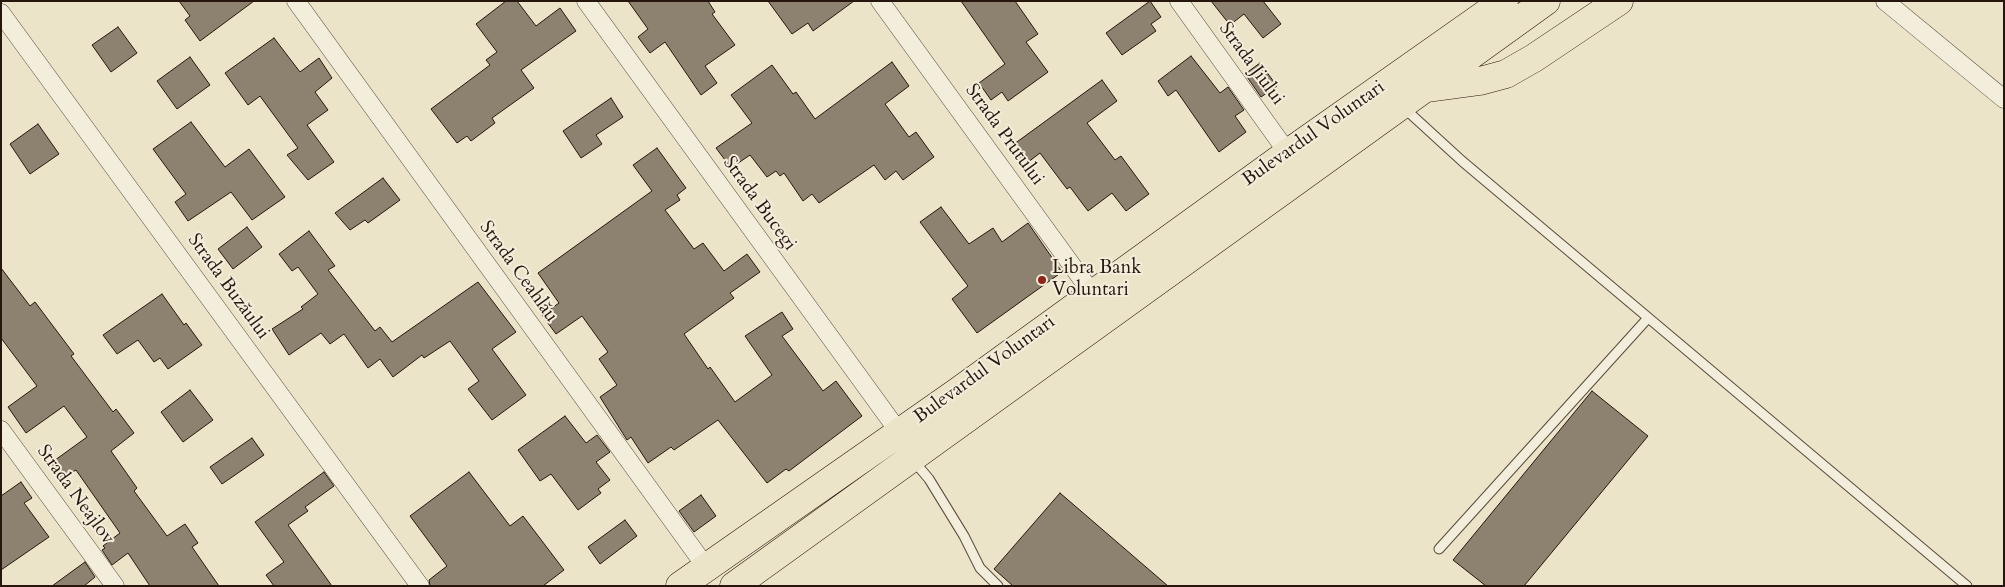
<!DOCTYPE html>
<html>
<head>
<meta charset="utf-8">
<style>
	body { margin:0 }
	#map { position:relative; width:2005px; height:587px; overflow:hidden; background:#ece4c9; font-family:Cardo,serif }
	canvas { display:block }
	.frame { position:absolute; inset:0; border:2px solid #27160d; pointer-events:none }
</style>
</head>
<body>
<div id="map">
<canvas width="2005" height="587"></canvas>
<div class="frame"></div>
</div>
<script>
const ctx = document.querySelector('canvas').getContext('2d');
ctx.lineJoin = 'round';
function fillPath(path, color) { ctx.fillStyle = color; ctx.fill(path, 'evenodd'); }
const shape = rows => new Path2D(rows.map(r => 'M' + r).join(''));
function stroke(path, color, width, dash) { ctx.strokeStyle = color; ctx.lineWidth = width; ctx.lineCap = dash ? 'butt' : 'round'; ctx.setLineDash(dash || []); ctx.stroke(path); }
function label(font, color, halo, rows, align = 'center') {
  ctx.font = font + ' Cardo,serif'; ctx.lineWidth = 4; ctx.setLineDash([]); ctx.textBaseline = 'middle'; ctx.strokeStyle = halo; ctx.fillStyle = color; for (const [text, x, y, turn = 0] of rows) {
    ctx.save(); ctx.translate(x, y); ctx.rotate((+turn || 0) * Math.PI / 180); ctx.textAlign = isNaN(turn) ? turn : align; if (halo) ctx.strokeText(text, 0, 0); ctx.fillText(text, 0, 0); ctx.restore();
  }
}
const building = shape([
	[179,1,254,1,200,41,185,20,190,16,179,1],
	[506,1,517,1,536,26,560,8,576,31,521,70,534,88,492,118,495,123,471,141,467,136,457,143,431,109,490,65,486,60,497,52,476,24,506,1],
	[628,1,708,1,715,12,712,14,735,45,705,66,717,83,701,95,665,42,650,53,638,37,648,29,628,1],
	[768,1,854,1,813,31,808,23,792,34,768,1],
	[961,1,1015,1,1038,34,1026,42,1048,72,1008,101,1002,92,991,100,979,83,1005,64,961,1],
	[1150,1,1161,17,1151,24,1156,31,1122,55,1106,33,1150,1],
	[1211,1,1263,1,1281,24,1263,38,1244,14,1230,25,1211,1],
	[118,27,137,53,111,72,92,45,118,27],
	[274,38,300,72,319,58,332,78,315,92,328,110,307,125,334,162,308,180,287,155,298,148,260,96,248,105,225,73,274,38],
	[1191,56,1220,93,1228,87,1244,110,1235,116,1246,132,1219,152,1176,90,1168,96,1158,81,1191,56],
	[190,57,210,85,177,109,157,81,190,57],
	[892,62,909,86,885,104,909,137,916,132,934,157,903,180,896,171,885,180,874,165,819,203,812,194,803,201,784,173,780,176,776,171,767,177,750,155,731,168,716,148,752,123,731,95,772,65,793,94,796,92,815,119,892,62],
	[1260,63,1277,86,1261,97,1245,74,1260,63],
	[1102,80,1117,101,1087,123,1115,160,1121,156,1149,194,1126,211,1112,193,1088,211,1070,187,1067,189,1040,153,1023,166,1010,147,1102,80],
	[611,98,623,117,596,135,602,144,581,158,563,131,611,98],
	[191,122,225,167,249,149,285,197,252,220,231,192,188,221,175,202,186,194,153,149,191,122],
	[38,124,59,154,30,174,10,144,38,124],
	[657,148,686,188,677,195,680,200,665,210,694,249,703,243,724,271,747,254,760,272,730,293,734,298,684,334,708,369,710,367,735,402,772,375,745,336,782,312,793,329,782,336,823,391,836,381,862,416,789,471,786,469,767,483,718,420,674,450,671,447,648,463,631,437,627,440,600,397,617,385,599,359,608,352,582,316,556,334,542,315,559,303,538,273,652,191,633,165,657,148],
	[383,178,400,200,368,223,365,220,350,230,335,213,383,178],
	[941,207,969,244,993,228,1002,242,1028,223,1062,272,977,333,952,299,968,286,920,222,941,207],
	[247,227,262,247,233,269,218,249,247,227],
	[309,231,335,266,328,270,375,331,380,327,392,342,478,282,516,332,492,349,526,395,492,420,468,389,479,381,450,341,424,358,422,355,393,377,380,359,368,368,344,334,330,344,321,333,289,355,272,329,303,309,301,307,318,294,298,267,292,271,279,254,309,231],
	[1,268,30,306,35,302,74,354,71,356,113,412,116,409,134,433,111,451,137,488,134,491,167,536,185,524,198,543,192,547,219,586,150,586,128,553,112,565,102,550,105,548,103,546,120,533,76,470,62,479,51,463,87,437,64,406,26,433,8,407,37,386,1,338,1,268],
	[162,294,184,325,186,323,202,345,168,369,160,358,154,362,138,340,117,354,103,335,162,294],
	[190,390,213,420,183,442,161,412,190,390],
	[1592,391,1648,436,1524,586,1486,586,1453,560,1592,391],
	[565,416,586,443,597,435,610,452,596,462,610,480,598,489,601,493,578,510,551,474,540,481,518,450,565,416],
	[252,438,264,455,222,484,210,467,252,438],
	[324,472,334,486,305,507,308,511,288,525,332,586,274,586,266,575,284,562,255,522,324,472],
	[469,472,510,526,523,516,564,570,543,586,430,586,429,580,447,566,410,516,469,472],
	[21,482,32,498,24,503,49,537,1,570,1,496,21,482],
	[1060,493,1168,586,1013,586,994,569,1060,493],
	[701,495,716,516,694,532,679,511,701,495],
	[625,520,637,536,600,564,588,547,625,520],
	[85,562,95,577,84,586,52,586,85,562]
]);
fillPath(building, '#8d816f');
stroke(building, '#27160d', 1);
const service = shape([
	[1403,107,1462,161,1967,586],
	[913,460,929,479,964,536,980,568,998,586],
	[1439,549,1648,318]
]);
const minor = shape([
	[296,1,706,567],
	[586,1,899,432],
	[880,1,1092,293],
	[1179,1,1288,153],
	[1885,1,2004,99],
	[1,13,420,586],
	[1,430,115,586]
]);
const trunk = shape([
	[1428,88,1480,81,1506,74,1534,58,1619,1],
	[680,586,956,393,1288,153,1504,1],
	[734,586,1546,1]
]);
stroke(service, '#584a3c', 11);
stroke(minor, '#584a3c', 19);
stroke(trunk, '#27160d', 29);
stroke(service, '#f3eddc', 9);
stroke(minor, '#f3eddc', 18);
stroke(trunk, '#ece4c9', 28);
for (const [x, y, r, color] of [
	[1042,280,5,"#8f2418"]
]) { const dot = new Path2D(); dot.arc(x, y, r, 0, 2 * Math.PI); ctx.fillStyle = color; ctx.fill(dot); stroke(dot, '#f3eddc', 2); }
label('19px', '#27160d', '#f3eddc', [
	["Strada Jiului",1251,64,54],
	["Bulevardul Voluntari",1314,134,-35],
	["Strada Prutului",1004,135,54],
	["Strada Bucegi",759,204,54],
	["Strada Ceahlău",518,272,54],
	["Strada Buzăului",228,287,54],
	["Bulevardul Voluntari",985,370,-36],
	["Strada Neajlov",75,495,54]
]);
label('19px', '#27160d', '#f3eddc', [
	["Libra Bank",1052,269],
	["Voluntari",1052,291]
], 'left');
</script>
</body>
</html>
